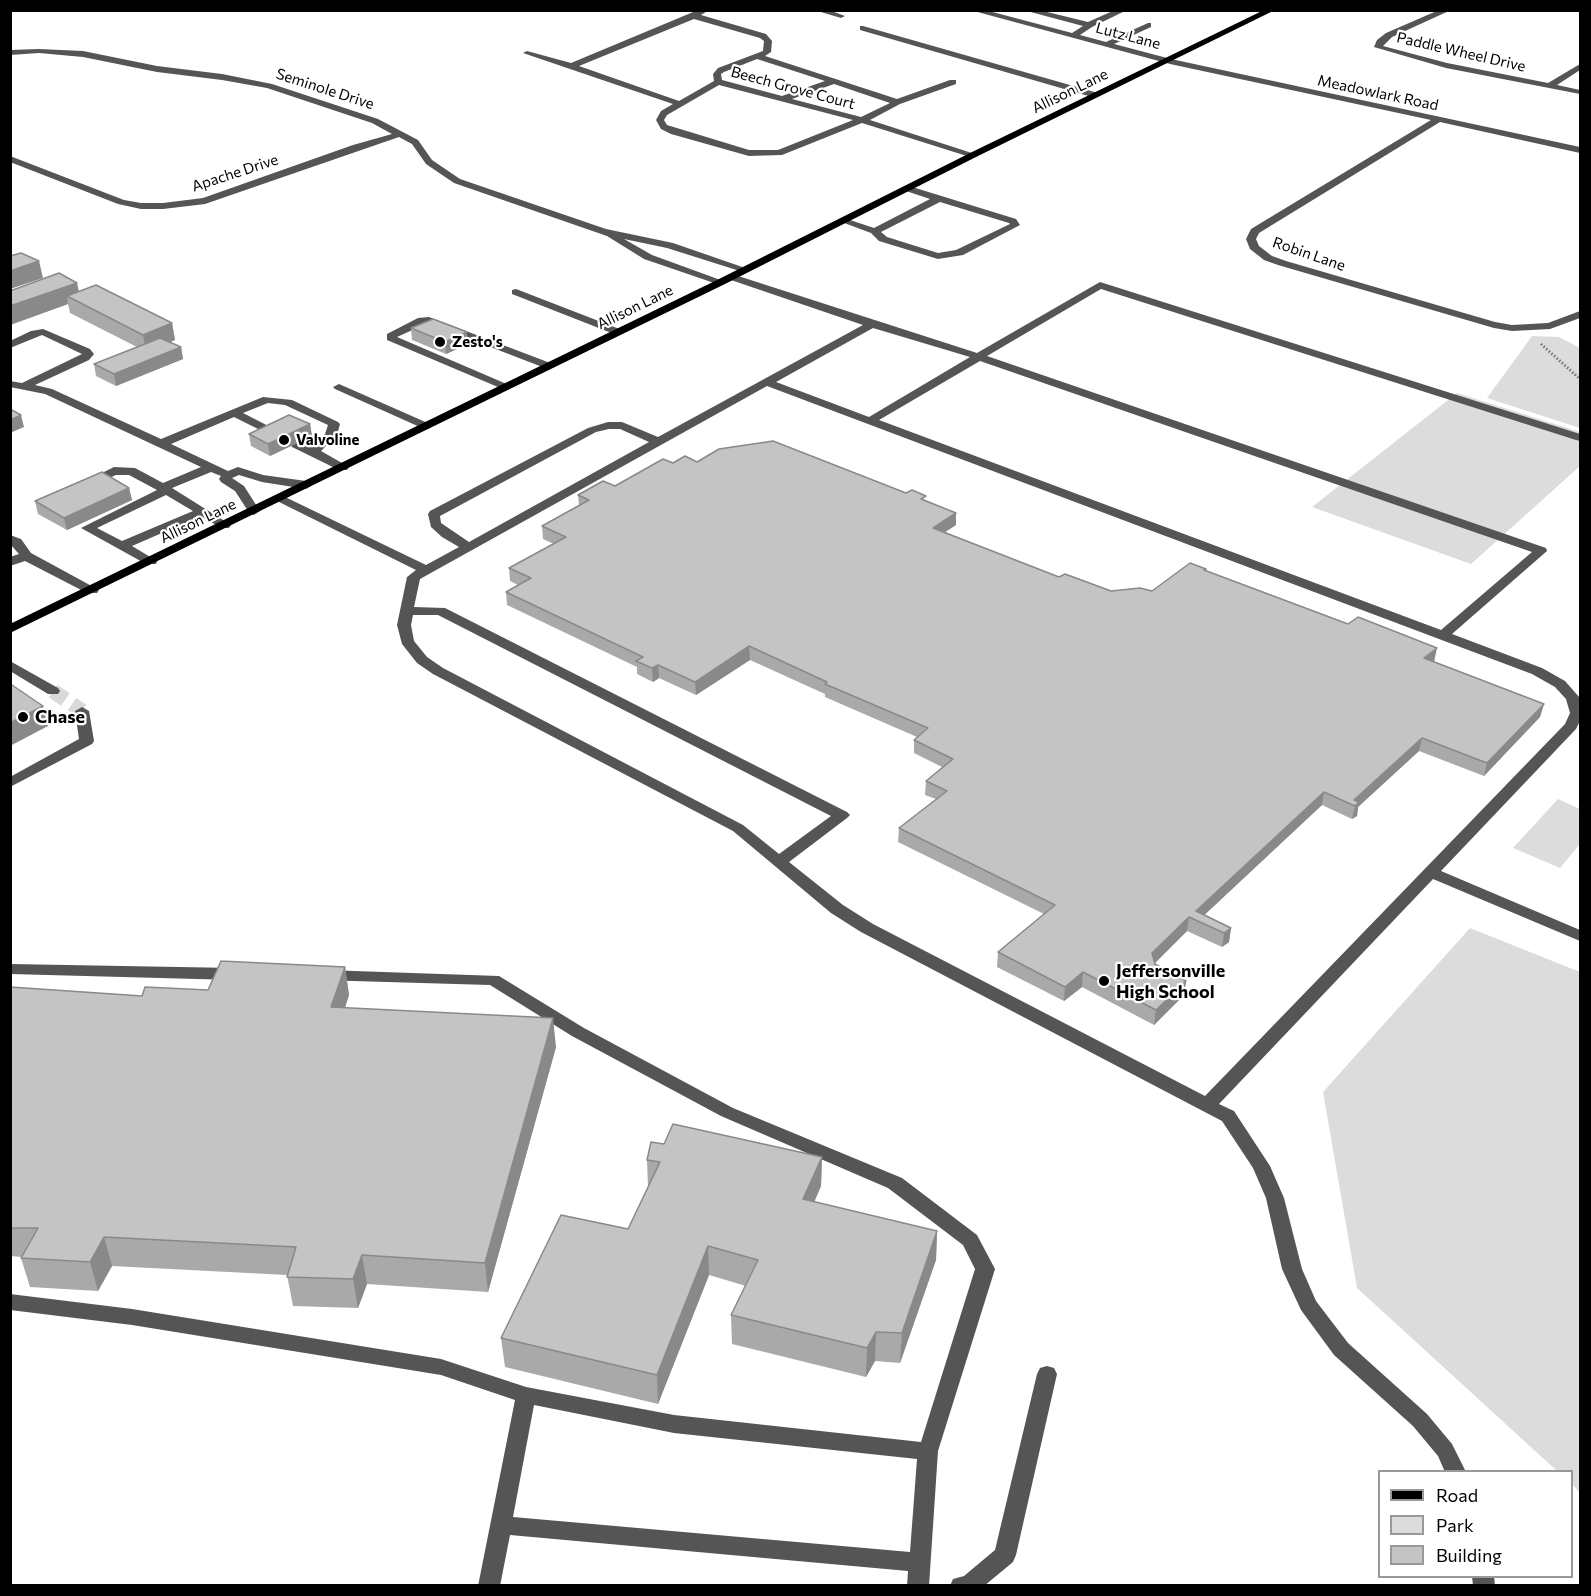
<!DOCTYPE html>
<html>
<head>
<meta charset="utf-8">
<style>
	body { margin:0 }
	#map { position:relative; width:1591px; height:1596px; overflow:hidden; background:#fff; font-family:Commissioner,sans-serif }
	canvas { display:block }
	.frame { position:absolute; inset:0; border:12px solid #000; pointer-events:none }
	.legend { position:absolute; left:1378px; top:1470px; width:195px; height:108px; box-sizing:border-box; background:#fff; border:2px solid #999; margin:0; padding:8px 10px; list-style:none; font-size:18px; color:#000 }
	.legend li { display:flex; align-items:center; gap:12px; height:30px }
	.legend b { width:30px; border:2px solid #999 }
</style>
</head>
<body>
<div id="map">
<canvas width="1591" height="1596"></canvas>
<div class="frame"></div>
<ul class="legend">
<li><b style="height:8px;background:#000"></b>Road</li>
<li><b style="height:16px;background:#dcdcdc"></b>Park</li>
<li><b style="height:16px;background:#c4c4c4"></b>Building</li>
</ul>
</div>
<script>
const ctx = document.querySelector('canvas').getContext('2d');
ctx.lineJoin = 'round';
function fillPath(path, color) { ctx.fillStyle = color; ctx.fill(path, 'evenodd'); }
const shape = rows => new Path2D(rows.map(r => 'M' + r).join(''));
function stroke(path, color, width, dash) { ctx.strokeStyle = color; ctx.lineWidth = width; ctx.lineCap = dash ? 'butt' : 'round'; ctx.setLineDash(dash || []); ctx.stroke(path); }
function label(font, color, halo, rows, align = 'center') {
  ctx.font = font + ' Commissioner,sans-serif'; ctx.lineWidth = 4.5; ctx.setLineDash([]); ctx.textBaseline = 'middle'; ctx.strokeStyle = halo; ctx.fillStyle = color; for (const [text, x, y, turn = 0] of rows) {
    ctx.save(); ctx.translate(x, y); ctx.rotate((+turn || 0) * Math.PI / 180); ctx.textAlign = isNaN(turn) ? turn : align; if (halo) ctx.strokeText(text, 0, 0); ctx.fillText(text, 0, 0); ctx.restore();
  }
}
fillPath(shape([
	[1532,336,1559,337,1580,348,1580,428,1487,398],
	[1457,393,1580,432,1580,466,1471,564,1312,507],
	[1558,799,1580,809,1580,844,1560,868,1513,848],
	[1470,928,1580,972,1580,1493,1572,1484,1572,1472,1557,1471,1357,1288,1323,1092]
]), '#dcdcdc');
stroke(shape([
	[53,691,82,711]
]), '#d9d9d9', 15, [15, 8]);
stroke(shape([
	[1541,344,1580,379]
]), '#777', 3, [1.5, 2]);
fillPath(shape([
	[698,10,709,10,701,15,766,34,772,41,771,52,765,56,897,99,950,80,956,80,956,84,900,104,870,120,978,155,970,157,862,123,782,155,749,156,671,134,661,129,656,120,661,111,673,104,523,53,527,51,571,63,698,10],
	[694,19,760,38,764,41,763,51,718,68,713,74,714,81,679,101,579,66,694,19],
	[757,59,825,81,782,96,722,80,721,74,724,72,757,59],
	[834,84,890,103,861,117,792,99,834,84],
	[719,85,853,120,778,150,749,150,667,125,664,120,667,115,719,85],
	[814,10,829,10,845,16,841,18,814,10],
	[970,10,985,10,1072,33,1083,26,1023,10,1039,10,1088,22,1115,10,1127,10,1092,27,1080,35,1106,42,1148,23,1151,23,1151,27,1114,44,1171,59,1580,147,1580,153,1440,122,1259,233,1256,239,1259,246,1272,256,1286,261,1495,322,1512,325,1548,323,1580,311,1580,318,1550,329,1512,331,1494,328,1278,265,1264,260,1250,249,1246,239,1251,229,1431,120,1170,64,970,10],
	[1439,10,1451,10,1392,37,1383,46,1447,63,1548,83,1580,64,1580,70,1557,85,1580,90,1580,94,1446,68,1374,47,1377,40,1386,33,1439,10],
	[863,26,1098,93,1099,95,1092,97,860,30,860,26,863,26],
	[39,49,83,51,157,66,222,74,272,84,378,119,418,140,432,160,460,179,606,229,673,243,751,270,746,273,667,248,624,239,652,255,726,282,717,284,644,259,607,236,454,183,426,164,412,144,399,137,205,204,163,209,141,209,118,204,10,162,10,156,124,200,141,203,163,203,203,198,353,145,392,134,372,123,267,88,222,80,157,72,83,57,39,53,10,55,10,50,39,49],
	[909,186,1016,219,1020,225,963,255,938,259,879,241,871,233,839,221,844,218,874,228,930,199,906,191,906,187,909,186],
	[940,202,1009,223,1010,224,956,250,938,253,887,237,881,232,940,202],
	[732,274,977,353,1100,282,1580,434,1580,441,1576,440,1101,289,987,356,1546,548,1547,551,1452,634,1542,668,1565,681,1580,698,1580,721,1576,729,1441,871,1580,930,1580,941,1433,879,1219,1104,1234,1111,1270,1166,1284,1198,1302,1269,1316,1301,1348,1343,1427,1414,1452,1444,1466,1472,1445,1472,1438,1456,1413,1426,1334,1355,1301,1310,1282,1269,1266,1198,1253,1168,1222,1121,861,932,831,913,733,831,433,674,417,663,402,644,397,625,407,577,416,570,273,499,279,495,283,496,426,565,459,547,442,537,431,527,428,514,430,511,588,428,608,422,622,422,658,437,863,325,728,279,727,277,732,274],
	[873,328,970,357,869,417,776,382,873,328],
	[980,361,1532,552,1441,630,879,420,980,361],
	[767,386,1532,674,1555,687,1566,699,1570,713,1565,724,1205,1096,873,924,843,905,789,862,847,818,850,815,847,812,445,608,414,607,420,579,767,386],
	[609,429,620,429,649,442,469,542,441,523,440,516,596,432,609,429],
	[413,615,438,615,831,816,779,854,743,825,443,668,427,657,414,641,411,625,413,615],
	[516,289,622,330,623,332,618,335,614,334,512,294,512,290,516,289],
	[429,317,553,364,555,366,553,368,545,368,428,323,397,337,509,385,509,389,505,390,387,340,387,334,418,318,429,317],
	[43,329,90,349,94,354,89,360,35,385,52,389,161,439,263,397,292,400,338,422,340,424,337,435,321,451,349,467,347,470,339,470,292,447,290,444,296,440,311,447,325,434,328,425,285,405,268,403,243,413,280,432,280,436,272,436,234,417,171,444,228,471,238,467,263,475,306,481,312,485,306,489,262,482,239,475,232,478,244,486,260,511,254,515,250,514,235,491,221,482,219,479,221,476,211,472,172,488,231,525,229,528,221,528,201,516,132,546,157,561,156,564,146,564,81,528,157,490,129,475,116,475,88,487,82,483,114,467,135,468,163,483,201,467,45,394,10,387,10,381,22,383,82,354,42,335,10,348,10,341,31,331,43,329],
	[166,495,193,511,122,541,97,528,166,495],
	[339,384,430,424,432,426,430,428,422,428,335,389,333,387,339,384],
	[10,535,21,539,31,553,99,590,97,593,87,593,25,561,10,566,10,557,19,554,10,544,10,535],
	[10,661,58,688,60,691,58,694,48,694,10,671,10,661],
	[82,707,89,711,94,741,92,744,10,787,10,777,79,739,75,711,82,707],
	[10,964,235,968,241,970,243,974,241,978,235,980,10,974,10,964],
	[325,970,499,976,584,1028,733,1108,902,1178,977,1235,995,1269,938,1451,929,1586,907,1586,908,1571,510,1535,500,1586,478,1586,515,1400,441,1375,132,1325,10,1310,10,1294,132,1309,441,1359,526,1387,674,1415,921,1442,975,1269,963,1245,888,1188,721,1116,572,1036,490,985,319,980,317,976,319,972,325,970],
	[534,1405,674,1433,917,1459,910,1552,513,1517,534,1405],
	[1047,1366,1054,1368,1057,1374,1016,1555,1013,1562,984,1586,950,1586,953,1579,964,1576,995,1550,1037,1374,1040,1368,1047,1366],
	[1472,1576,1494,1576,1495,1586,1473,1586,1472,1576]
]), '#555');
fillPath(shape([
	[1264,10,1275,10,976,157,725,284,10,633,10,624,717,280,970,153,1264,10]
]), '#000');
fillPath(shape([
	[77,283,79,292,172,323,175,340,170,342,181,347,183,359,116,386,96,376,94,364,137,347,70,313,68,304,10,325,10,291],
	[411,328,468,344,446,354,412,340],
	[310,424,312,436,270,456,251,446,249,434],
	[697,462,925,500,956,513,956,525,945,532,1059,577,1111,591,1152,591,1206,569,1206,571,1434,662,1544,704,1540,717,1484,776,1419,751,1358,807,1357,816,1352,819,1322,805,1204,915,1231,928,1229,942,1222,947,1187,931,1155,963,1155,964,1186,981,1184,995,1154,1025,1082,987,1064,1001,997,967,998,952,1044,914,898,842,899,828,936,799,925,795,926,781,942,767,914,753,914,740,917,737,825,697,825,694,750,660,696,695,659,678,653,682,637,674,637,667,507,605,506,592,518,585,510,581,509,568,554,544,543,539,542,526,579,506,578,495,615,486,673,463],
	[129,488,132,500,67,530,38,514,35,501],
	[345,967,349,995,345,1008,556,1047,488,1292,367,1284,358,1308,293,1306,287,1275,112,1266,98,1291,30,1287,21,1258,22,1257,10,1256,10,987,142,996,208,990],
	[664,1144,822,1157,821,1186,814,1202,937,1231,936,1260,900,1363,875,1361,866,1377,732,1344,731,1315,746,1286,709,1275,658,1404,505,1367,501,1338,628,1229,648,1187,647,1160]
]), '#a9a9a9');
fillPath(shape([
	[39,261,43,278,10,289,10,271],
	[77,283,80,300,67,296,68,304,10,325,10,306],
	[172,323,175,340,146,352,143,335],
	[467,332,468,344,446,354,445,342],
	[181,347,183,359,116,386,114,374],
	[21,415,24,427,10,433,10,420],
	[310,424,312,436,270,456,268,444],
	[129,488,132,500,67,530,64,518],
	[956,513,956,525,933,540,933,528],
	[749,646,750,660,696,695,695,682],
	[1437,648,1434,662,1422,672,1424,658],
	[658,665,659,678,653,682,652,668],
	[1544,704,1540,717,1484,776,1487,763],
	[43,706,48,726,10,746,10,723],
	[1422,738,1419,751,1358,807,1357,816,1352,819,1355,806,1354,800],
	[1324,792,1322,805,1198,921,1196,911],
	[1189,917,1187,931,1150,968,1152,953],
	[1231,928,1229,942,1222,947,1224,933],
	[345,967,349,995,336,1035,331,1007],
	[1083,972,1082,987,1064,1001,1065,987],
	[1186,981,1184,995,1154,1025,1156,1010],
	[553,1018,556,1047,488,1292,485,1263],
	[822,1157,821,1186,803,1228,803,1199],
	[937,1231,936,1260,900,1363,902,1333],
	[104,1237,112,1266,98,1291,90,1262],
	[708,1246,709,1275,658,1404,657,1375],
	[362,1255,367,1284,358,1308,353,1279],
	[876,1332,875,1361,866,1377,867,1348]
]), '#898989');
const building = shape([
	[21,253,39,261,10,271,10,256,21,253],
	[59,273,77,283,10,306,10,291,59,273],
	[96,285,172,323,143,335,67,296,96,285],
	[433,319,467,332,445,342,411,328,433,319],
	[160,338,181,347,114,374,94,364,160,338],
	[10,409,21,415,10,420,10,409],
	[289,415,310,424,268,444,249,434,289,415],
	[773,441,906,493,912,490,926,496,921,499,956,513,933,528,1059,577,1065,574,1111,591,1140,588,1152,591,1190,563,1206,569,1204,570,1348,624,1358,617,1437,648,1424,658,1544,704,1487,763,1422,738,1354,800,1359,802,1355,806,1324,792,1196,911,1231,928,1224,933,1189,917,1152,953,1155,964,1186,981,1156,1010,1083,972,1065,987,998,952,1055,905,899,828,947,791,926,781,953,759,914,740,928,728,825,684,827,682,749,646,695,682,658,665,652,668,636,661,643,657,506,592,531,578,509,568,566,537,542,526,589,500,578,495,603,481,615,486,663,459,673,463,685,456,697,462,719,449,773,441],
	[102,472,129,488,64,518,35,501,102,472],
	[12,685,43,706,10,723,10,686,12,685],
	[221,961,345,967,331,1007,553,1018,485,1263,362,1255,353,1279,287,1277,296,1247,104,1237,90,1262,21,1258,38,1228,10,1228,10,987,142,996,145,987,208,990,221,961],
	[673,1124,822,1157,803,1199,937,1231,902,1333,876,1332,867,1348,731,1315,758,1260,708,1246,657,1375,501,1338,561,1215,628,1229,660,1162,647,1160,651,1142,664,1144,673,1124]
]);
fillPath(building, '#c4c4c4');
stroke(building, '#898989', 1.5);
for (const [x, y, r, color] of [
	[440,342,6,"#000"],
	[284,440,6,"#000"],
	[23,717,6,"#000"],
	[1104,981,6,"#000"]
]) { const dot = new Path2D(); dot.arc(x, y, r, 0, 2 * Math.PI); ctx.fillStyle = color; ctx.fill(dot); stroke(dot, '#fff', 2); }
label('15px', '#000', '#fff', [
	["Lutz Lane",1128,36,15],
	["Paddle Wheel Drive",1461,52,13],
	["Beech Grove Court",793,88,15],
	["Seminole Drive",325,89,18],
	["Allison Lane",1070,91,-26],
	["Meadowlark Road",1378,93,12],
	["Apache Drive",235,173,-18],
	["Robin Lane",1309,254,19],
	["Allison Lane",635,307,-26],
	["Allison Lane",198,521,-26]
]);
label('bold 15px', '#000', '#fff', [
	["Zesto's",452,342],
	["Valvoline",296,440]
], 'left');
label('bold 18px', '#000', '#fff', [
	["Chase",35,717],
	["Jeffersonville",1116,971],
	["High School",1116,992]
], 'left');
</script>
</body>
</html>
